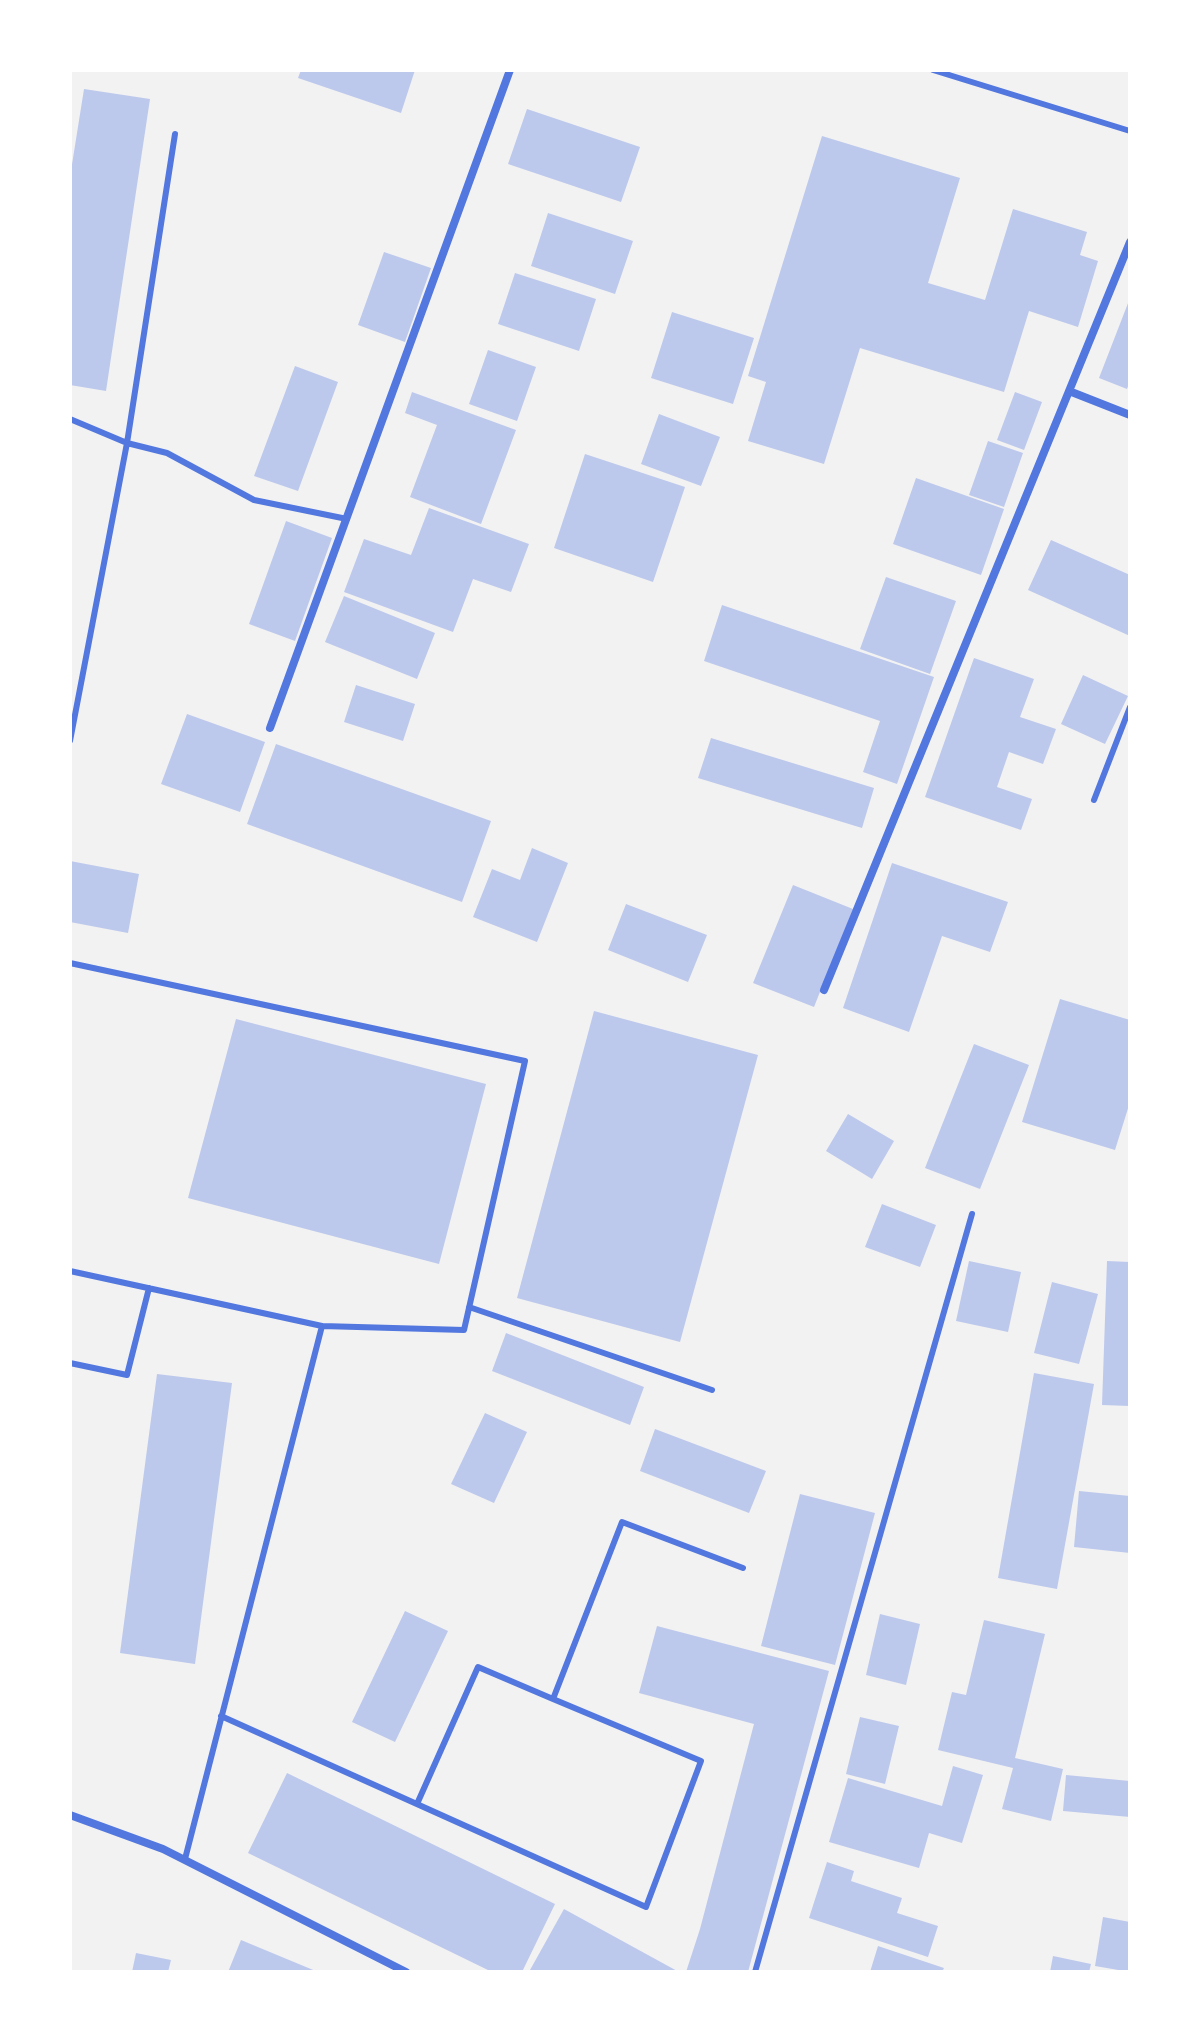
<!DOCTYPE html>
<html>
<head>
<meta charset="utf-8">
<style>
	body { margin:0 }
	#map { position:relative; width:1200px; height:2042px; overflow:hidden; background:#f2f2f2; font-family:Raleway,sans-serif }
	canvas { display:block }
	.frame { position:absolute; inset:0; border:72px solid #fff; pointer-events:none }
</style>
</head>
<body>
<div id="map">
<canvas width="1200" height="2042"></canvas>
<div class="frame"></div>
</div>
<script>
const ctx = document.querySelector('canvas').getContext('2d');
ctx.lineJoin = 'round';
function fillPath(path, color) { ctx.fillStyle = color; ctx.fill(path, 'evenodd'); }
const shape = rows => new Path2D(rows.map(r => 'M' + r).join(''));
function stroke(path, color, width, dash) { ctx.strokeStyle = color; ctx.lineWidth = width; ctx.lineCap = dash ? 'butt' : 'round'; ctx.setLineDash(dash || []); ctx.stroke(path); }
fillPath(shape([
	[301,70,415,70,401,113,298,78],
	[84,89,150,99,106,391,70,385,70,177],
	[527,109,640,147,621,202,508,164],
	[822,136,960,178,928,283,985,300,1013,209,1087,232,1080,255,1098,261,1078,327,1029,311,1004,392,860,348,824,464,748,441,766,382,748,376],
	[548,213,633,241,615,294,531,266],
	[384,252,431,268,405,342,358,325],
	[515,273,596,299,579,351,498,324],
	[1130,298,1130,381,1127,389,1099,378],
	[672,312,754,338,733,404,651,378],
	[488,350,536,367,517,421,469,404],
	[295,366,338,382,298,491,254,476],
	[412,392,516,430,481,524,410,497,437,425,405,413],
	[1015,392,1042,402,1024,450,997,440],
	[659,414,720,437,701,486,641,464],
	[988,441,1023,453,1004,507,969,495],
	[585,454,685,487,653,582,554,548],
	[916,478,1004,509,981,575,893,544],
	[429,508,529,544,511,592,473,579,453,632,344,592,364,539,411,555],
	[286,521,332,538,295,641,249,624],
	[1051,540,1130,575,1130,636,1028,590],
	[886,577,956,601,930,674,860,649],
	[344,596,435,633,417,679,325,642],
	[722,605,934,677,897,784,863,772,880,721,704,661],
	[974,658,1034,679,1020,717,1056,729,1043,764,1009,752,997,787,1032,799,1021,830,925,797],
	[1083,675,1128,696,1105,744,1061,724],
	[356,685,415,704,403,741,344,722],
	[187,714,265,742,240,812,161,784],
	[711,738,874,788,862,828,698,778],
	[276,744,491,821,462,902,247,824],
	[532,848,568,863,537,942,473,917,492,869,520,880],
	[70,861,139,874,128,933,70,922],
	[892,863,1008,902,990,952,942,936,909,1032,843,1008],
	[793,885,853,909,814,1007,753,983],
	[626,904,707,935,688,982,608,950],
	[1060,999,1130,1020,1130,1102,1115,1150,1022,1122],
	[594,1011,758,1055,680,1342,517,1298],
	[236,1019,486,1084,439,1264,188,1198],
	[974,1044,1029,1065,980,1189,925,1168],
	[848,1114,894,1141,872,1179,826,1151],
	[882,1204,936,1225,920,1267,865,1247],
	[969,1261,1021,1272,1008,1332,956,1321],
	[1107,1261,1130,1262,1130,1406,1102,1405],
	[1052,1282,1098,1294,1079,1364,1034,1353],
	[506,1333,644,1387,630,1425,492,1371],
	[1034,1373,1094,1384,1057,1589,998,1578],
	[157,1374,232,1383,195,1664,120,1653],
	[485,1413,527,1432,494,1503,451,1484],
	[655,1429,766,1471,749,1513,640,1471],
	[1079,1491,1130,1496,1130,1553,1074,1547],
	[800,1494,875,1513,835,1665,761,1646],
	[405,1611,448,1631,395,1742,352,1722],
	[880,1614,920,1624,906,1685,866,1675],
	[984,1620,1045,1634,1015,1758,1063,1769,1051,1821,1002,1809,1013,1768,938,1750,952,1692,966,1695],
	[657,1626,829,1671,748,1972,686,1972,700,1929,754,1724,639,1693],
	[860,1717,899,1726,885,1784,846,1774],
	[953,1766,983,1775,962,1843,929,1833,919,1868,829,1842,848,1778,942,1806],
	[287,1773,555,1904,522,1972,492,1972,248,1853],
	[1066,1775,1130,1781,1130,1817,1063,1811],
	[827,1862,854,1871,851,1881,902,1898,897,1913,938,1926,928,1957,809,1918],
	[564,1909,679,1972,534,1972,530,1970],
	[1103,1917,1130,1922,1130,1972,1095,1966],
	[241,1940,318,1972,228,1972],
	[878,1946,944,1968,942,1972,870,1972],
	[136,1953,171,1960,168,1972,132,1972],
	[1053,1956,1091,1964,1089,1972,1050,1972]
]), '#bdc9ec');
stroke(shape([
	[933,70,1130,131],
	[70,419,127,443,167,453,254,500,347,519],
	[70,741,127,443,175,134],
	[1094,800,1130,707],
	[70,963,525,1061,464,1330,322,1326,70,1271],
	[469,1307,712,1390],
	[70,1363,127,1375,149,1288],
	[221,1716,646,1907,701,1761,553,1699,622,1522,743,1568],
	[417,1804,478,1667,553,1699],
	[185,1859,322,1326],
	[755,1972,972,1214]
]), '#5277de', 6);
stroke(shape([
	[1069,391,1130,415],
	[270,728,510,70],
	[824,990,1130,242],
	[70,1815,163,1849,406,1972]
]), '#5277de', 8);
</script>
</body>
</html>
